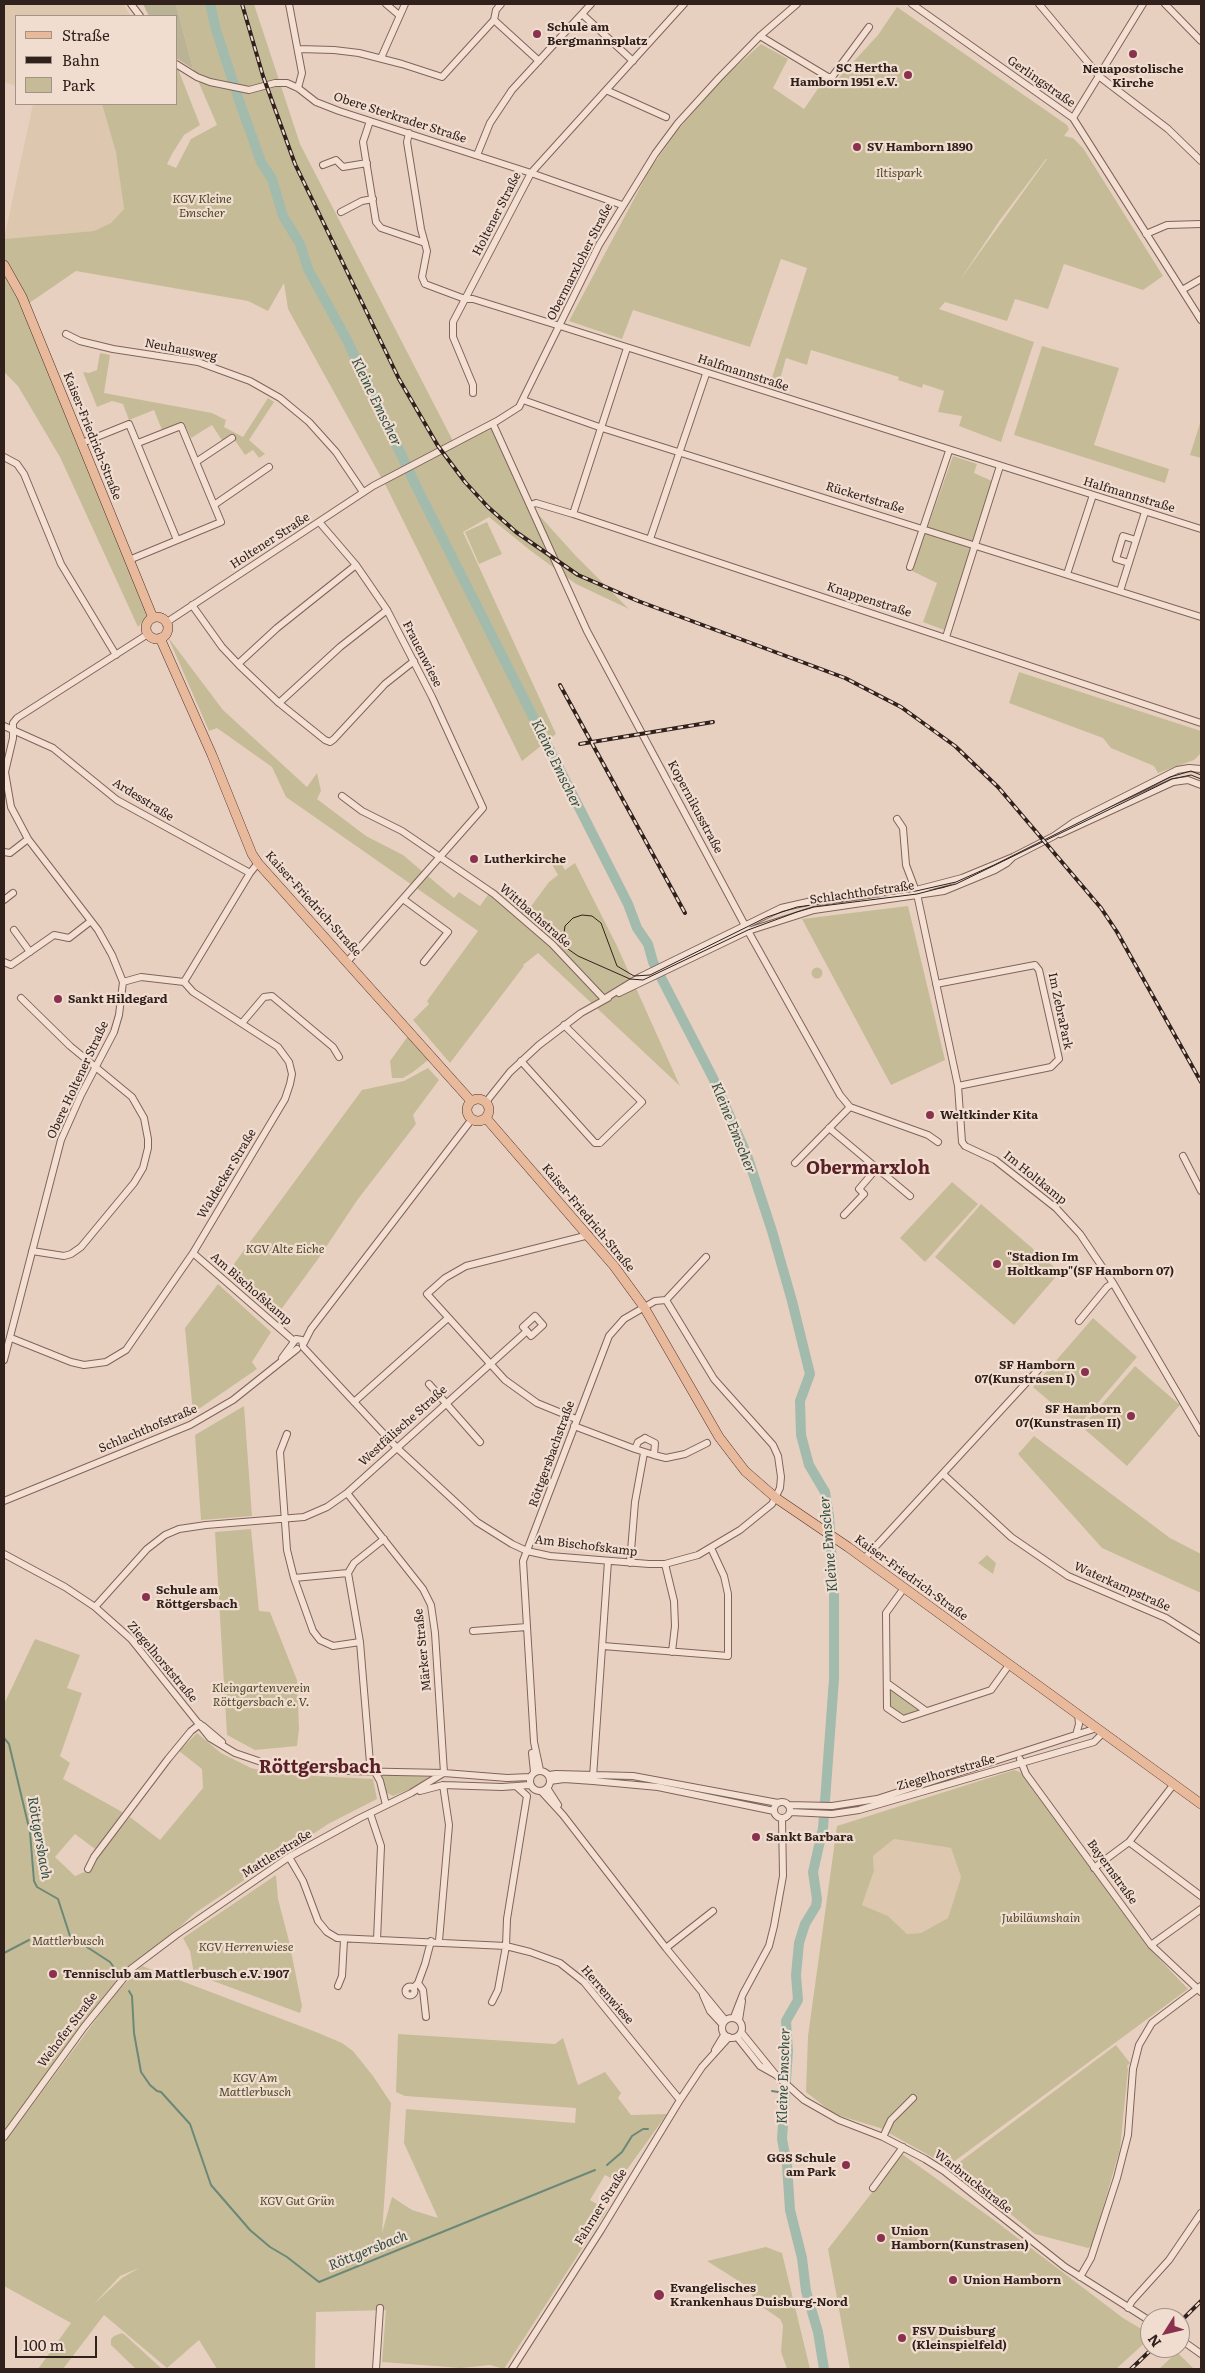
<!DOCTYPE html>
<html>
<head>
<meta charset="utf-8">
<style>
	body { margin:0 }
	#map { position:relative; width:1205px; height:2373px; overflow:hidden; background:#e8d0c1; font-family:Literata,serif }
	canvas { display:block }
	.frame { position:absolute; inset:0; border:5px solid #31211d; pointer-events:none }
	.legend { position:absolute; left:15px; top:15px; width:162px; height:90px; box-sizing:border-box; background:#f1ddd0; border:1px solid #a49288; margin:0; padding:6px 9px; list-style:none; font-size:15px; color:#31211d }
	.legend li { display:flex; align-items:center; gap:10px; height:25px }
	.legend b { width:25px; border:1px solid #a49288 }
	.north { position:absolute; left:1140px; top:2308px; width:50px; height:50px; box-sizing:border-box; background:#f1ddd0; border:1px solid #a49288; border-radius:50%; rotate:234deg; font-size:14px; font-weight:700; line-height:20px; text-align:center; color:#31211d }
	.north::after { content:''; display:block; margin:auto; width:18px; height:22px; background:#89314d; clip-path:polygon(50% 0,100% 100%,50% 72%,0 100%) }
	.scale { position:absolute; left:15px; top:2336px; width:82px; height:22px; box-sizing:border-box; border:2px solid #31211d; border-top:0; padding-left:6px; font-size:15px; line-height:18px; white-space:nowrap; color:#31211d; -webkit-text-stroke:4px #f1ddd0; paint-order:stroke }
</style>
</head>
<body>
<div id="map">
<canvas width="1205" height="2373"></canvas>
<div class="frame"></div>
<ul class="legend">
<li><b style="height:6px;background:#e9b99c"></b>Straße</li>
<li><b style="height:6px;background:#31211d"></b>Bahn</li>
<li><b style="height:14px;background:#c5bc97"></b>Park</li>
</ul>
<div class="north">N</div>
<div class="scale">100 m</div>
</div>
<script>
const ctx = document.querySelector('canvas').getContext('2d');
ctx.lineJoin = 'round';
function fillPath(path, color) { ctx.fillStyle = color; ctx.fill(path, 'evenodd'); }
const shape = rows => new Path2D(rows.map(r => 'M' + r).join(''));
function stroke(path, color, width, dash) { ctx.strokeStyle = color; ctx.lineWidth = width; ctx.lineCap = dash ? 'butt' : 'round'; ctx.setLineDash(dash || []); ctx.stroke(path); }
function label(font, color, halo, rows, align = 'center') {
  ctx.font = font + ' Literata,serif'; ctx.lineWidth = 4.5; ctx.setLineDash([]); ctx.textBaseline = 'middle'; ctx.strokeStyle = halo; ctx.fillStyle = color; for (const [text, x, y, turn = 0] of rows) {
    ctx.save(); ctx.translate(x, y); ctx.rotate((+turn || 0) * Math.PI / 180); ctx.textAlign = isNaN(turn) ? turn : align; if (halo) ctx.strokeText(text, 0, 0); ctx.fillText(text, 0, 0); ctx.restore();
  }
}
fillPath(shape([
	[4,4,123,4,131,16,16,16,16,86,4,82],
	[33,104,102,104,116,153,124,209,111,223,95,231,4,239],
	[894,1839,951,1848,961,1877,948,1918,921,1933,907,1934,888,1916,862,1905,874,1871,873,1856]
]), '#ddc7af');
fillPath(shape([
	[176,4,254,4,300,144,454,443,493,424,530,505,575,555,629,609,576,584,531,551,489,517,463,532,556,734,522,761,387,488,288,309,284,283,268,311,248,301,76,271,22,308,148,615,138,627,60,457,18,386,4,372,4,239,94,231,111,223,124,209,116,153,102,104,176,104,176,68,178,69,200,125,184,135,172,154,167,164,176,168,191,139,217,125,193,69],
	[897,7,1067,125,1069,129,1064,136,1073,138,1083,148,1163,276,1143,290,1064,264,1048,309,1015,299,1007,321,945,302,939,309,1034,342,1001,442,959,426,962,416,938,412,944,391,923,384,922,388,898,380,899,377,811,350,807,365,786,358,777,390,769,387,807,268,781,259,750,347,633,310,622,339,569,321,650,169,678,130,721,80,761,44,788,59,773,88,804,109,824,80,833,84,878,35],
	[1046,159,1047,159,960,280,1000,220],
	[1042,346,1119,368,1094,445,1169,469,1165,483,1014,435],
	[100,353,110,355,104,393,212,413,226,420,224,427,243,437,268,398,274,402,249,440,265,454,259,458,253,450,245,455,232,436,223,442,212,425,191,438,183,421,162,430,154,410,129,420,123,404,112,401,97,407,83,372,89,373,97,370],
	[1201,420,1201,458,1190,455],
	[953,456,977,464,974,473,992,481,944,630,923,622,937,583,912,571],
	[487,522,502,554,479,564,465,532],
	[168,637,223,710,307,787,317,773,321,791,317,799,366,836,403,855,454,898,459,892,480,906,493,888,526,913,549,882,558,875,549,859,556,855,565,870,575,863,617,946,680,1086,538,953,523,965,524,966,450,1063,413,1020,429,1004,427,1001,478,931,286,797,272,767,217,728,209,731],
	[1019,672,1201,731,1200,754,1194,760,1158,773,1154,766,1111,748,1103,738,1009,703],
	[908,906,945,1060,891,1085,802,919],
	'811.5 973a5.5 5.5 0 1 1 11 0a5.5 5.5 0 1 1-11 0Z',
	[411,1032,432,1057,413,1072,403,1078,392,1078,390,1061],
	[428,1068,439,1080,413,1115,416,1124,358,1199,318,1259,280,1311,228,1272,362,1090,404,1081],
	[952,1182,978,1204,925,1262,900,1238],
	[981,1204,1060,1272,1014,1325,935,1257],
	[218,1284,271,1332,252,1362,257,1369,193,1413,185,1328],
	[1093,1318,1137,1357,1078,1426,1033,1387],
	[1135,1366,1180,1405,1127,1466,1082,1427],
	[244,1406,252,1516,201,1520,195,1435],
	[1034,1436,1170,1538,1201,1554,1201,1593,1102,1548,1018,1454],
	[251,1529,259,1611,270,1612,297,1680,299,1729,297,1746,255,1750,227,1735,215,1532],
	[987,1555,996,1563,993,1574,978,1563],
	[35,1639,80,1655,67,1688,82,1693,60,1756,70,1763,63,1779,124,1813,95,1849,75,1834,55,1857,75,1876,89,1870,95,1857,130,1817,160,1840,203,1788,202,1769,179,1751,197,1733,221,1753,251,1768,277,1774,373,1779,377,1799,328,1824,195,1913,160,1945,141,1959,4,2135,4,1704],
	[890,1688,919,1710,904,1716,889,1706],
	[1014,1770,1020,1772,1147,1946,1188,1989,948,2166,880,2128,834,2114,806,2092,808,2036,837,1826],
	[894,1839,951,1848,961,1877,948,1918,921,1933,907,1934,888,1916,862,1905,874,1871,873,1856],
	[388,1772,390,1775,429,1777,415,1787,393,1796,385,1792,382,1776,382,1774],
	[276,1875,278,1899,289,1941,302,2006,300,2013,194,1974,190,1951,183,1938],
	[142,1966,316,2032,342,2043,353,2051,373,2076,391,2103,382,2233,392,2197,412,2210,438,2218,404,2143,406,2109,575,2123,576,2108,405,2096,396,2092,398,2034,555,2044,563,2038,578,2085,605,2072,621,2093,618,2098,631,2115,667,2114,618,2182,605,2175,590,2200,607,2210,504,2369,490,2365,461,2368,382,2362,386,2310,316,2312,315,2369,217,2369,199,2340,167,2368,104,2315,63,2369,38,2369,71,2323,4,2286,4,2143,115,1994],
	[139,2268,122,2278,94,2304,120,2276],
	[1116,2045,1130,2063,1127,2066,1128,2069,1120,2149,1092,2246,1088,2248,1035,2234,953,2167],
	[902,2154,994,2220,1123,2318,1150,2334,1150,2338,1116,2369,850,2369,828,2249],
	[766,2247,782,2253,810,2369,787,2369,781,2352,783,2325,780,2319,758,2304,745,2285,707,2261],
	[122,2333,125,2335,162,2369,136,2369,111,2345,111,2339,114,2336],
	[1177,2352,1194,2369,1159,2369]
]), '#c5bc97');
fillPath(shape([
	[143,4,176,4,193,69,176,58,176,16,149,16]
]), '#bab395');
stroke(shape([
	[4,1738,9,1744,30,1832,34,1881,37,1887,58,1899,70,1936,110,1962,115,1969],
	[4,1953,29,1940],
	[129,1991,132,1996,134,2033,141,2072,150,2085,157,2091,161,2092,190,2124,211,2185,250,2230,270,2247,287,2257,319,2282,595,2170],
	[772,2091,784,2093],
	[607,2165,622,2152,632,2136,643,2129,648,2129]
]), '#6c8878', 2);
stroke(shape([
	[210,4,216,30,240,103,261,162,272,179,283,216,300,244,308,269,347,340,416,486,628,904,637,928,648,944,653,962,713,1078,747,1155,772,1231,792,1301,810,1374,800,1401,801,1435,809,1465,825,1492,829,1516,834,1594,834,1679,823,1828,813,1872,817,1899,816,1906,805,1924,799,1943,796,1975,798,2000,786,2021,788,2051,782,2139,787,2165,790,2210,802,2258,806,2291,818,2332,824,2369]
]), '#a3bbad', 10);
const minor = shape([
	[131,4,140,16],
	[289,4,302,73,298,88],
	[386,4,399,15],
	[912,4,1073,118,1201,320],
	[1039,4,1100,77,1168,129,1201,161],
	[1165,4,1201,41],
	[582,14,633,61],
	[494,20,539,61],
	[760,36,828,77,832,77,869,27],
	[299,49,334,50,359,53,402,64,442,77,494,20,496,10,501,4],
	[381,58,405,4],
	[176,64,197,77,210,82,249,90,275,83,287,83,298,88,316,102,339,111,531,173,622,205],
	[606,90,666,117],
	[1073,118,1143,4],
	[370,121,363,142,376,222,381,228,425,243],
	[409,133,407,142,421,229,427,251,422,277,425,284,465,299,473,299,560,326,1201,529],
	[477,155,490,123,512,90,591,4],
	[323,165,336,160,343,167,367,163],
	[341,212,362,201,373,199],
	[1146,234,1167,225,1201,224],
	[1182,290,1201,279],
	[66,334,80,341,113,349,198,362,250,381,280,398,309,422,336,452,363,492],
	[473,393,473,385,453,337,453,322,531,173,684,4],
	[523,400,602,428,1201,617],
	[493,424,587,631,748,931,840,1095,850,1107,928,1135,938,1142],
	[82,443,129,424,177,540],
	[4,457,17,464,24,474,61,564,116,655],
	[196,462,232,438],
	[214,505,269,467],
	[530,505,536,503,573,514,1201,723],
	[573,514,627,348],
	[320,523,356,565,387,610,432,697,483,808,347,962],
	[650,539,706,374],
	[129,560,221,522,181,426,138,443],
	[1129,563,1116,559,1123,536,1136,540],
	[910,567,949,451],
	[1067,574,1093,495],
	[1120,591,1145,512],
	[192,605,222,647,239,665,279,703,325,740,330,742,334,739,385,684,414,661],
	[167,622,373,486,497,421,519,407,599,245,655,154,678,123,719,78,760,36,797,4],
	[946,637,1000,466],
	[238,664,277,628,356,565],
	[279,703,340,647,387,610],
	[4,726,53,748,117,800,250,873],
	[342,796,362,811,402,831,494,894,552,944,604,999],
	[897,819,903,828,906,865,917,894,958,1086,962,1142,965,1146,995,1160,1056,1208,1080,1234,1113,1283,1201,1433],
	[1060,834,1173,782,1188,780,1201,785],
	[4,852,10,853,28,839],
	[403,899,448,932,424,962],
	[4,900,13,893],
	[14,930,30,952],
	[4,962,11,965,54,935,69,938,91,921],
	[184,982,250,873,258,863],
	[936,984,1035,965,1039,970,1059,1059,1051,1067,958,1086],
	[619,993,748,931,814,910,944,891,995,870,1007,863,1013,857],
	[21,998,70,1046,132,1097,144,1118,148,1139,148,1148,143,1168,134,1183,81,1247,71,1254,64,1256,32,1251],
	[604,999,640,977,781,908,812,901,916,890,962,878,1013,857,1054,836,1074,822,1177,770,1189,768,1201,769],
	[242,1023,264,997,272,996,333,1047,339,1057],
	[521,1061,595,1143,600,1143,642,1102,564,1025],
	[486,1102,510,1072,539,1045,581,1013,608,998],
	[829,1128,910,1196],
	[1183,1156,1201,1191],
	[795,1163,850,1107],
	[844,1215,864,1194,859,1189,877,1168],
	[193,1253,294,1341],
	[1079,1321,1107,1287,1113,1283],
	[11,1338,71,1362,84,1365,106,1362,126,1350,193,1253,285,1099,290,1084,292,1074,289,1062,278,1047,193,992,184,982,141,977,123,982],
	[304,1343,311,1329,472,1119],
	[303,1347,396,1447,477,1522,512,1544,527,1551,550,1556,649,1564,665,1564,698,1555,740,1530,772,1504,780,1488,781,1477,778,1456,773,1445,714,1379,666,1300],
	[282,1358,296,1339,302,1340,303,1346],
	[4,1360,61,1140,81,1095,114,1032,119,1015,123,982,112,955,98,930,28,839,11,807,5,772,13,738,13,723,17,718,148,634],
	[429,1384,480,1442],
	[354,1402,448,1318],
	[576,1419,537,1403,505,1380,427,1294,445,1278,466,1266,589,1235],
	[574,1426,635,1449],
	[287,1434,280,1452,287,1550,294,1578,348,1573],
	[645,1438,655,1443,654,1455,635,1449,638,1442,645,1438],
	[654,1455,666,1458,685,1454,707,1443],
	[944,1475,1011,1537,1068,1576,1166,1618,1201,1640],
	[347,1493,423,1589,431,1605,435,1633,444,1773],
	[4,1501,190,1425,233,1400,297,1349],
	[384,1539,354,1563,348,1573,360,1642,370,1763,380,1781,386,1805],
	[4,1554,65,1587,95,1607,131,1639,210,1738,235,1753,273,1766,301,1770,444,1773,507,1778,530,1777],
	[864,1559,1039,1369],
	[630,1563,635,1502,644,1453],
	[665,1564,674,1601,675,1626,672,1652],
	[294,1578,313,1631,320,1640,333,1646,360,1642],
	[904,1588,886,1613,887,1708,903,1719,991,1690,1009,1665],
	[95,1607,147,1549,165,1535,179,1529,206,1525,304,1517,327,1507,347,1493,527,1331,531,1336,543,1325,535,1316,523,1327,527,1331],
	[473,1631,527,1627],
	[603,1646,728,1656,728,1594,724,1576,711,1548],
	[887,1683,926,1711],
	[203,1726,222,1742],
	[1076,1735,1079,1724,1078,1714],
	[532,1753,534,1772],
	[1020,1759,1026,1774,1151,1945,1201,1992],
	[540,1770,534,1742,523,1561,609,1336,624,1319,655,1301,666,1300,706,1257],
	'530 1781a10 10 0 1 1 20 0a10 10 0 1 1-20 0Z',
	[549,1775,556,1774,633,1776,778,1803],
	[593,1777,608,1561],
	[550,1781,564,1779,593,1781,658,1787,774,1811],
	[547,1788,558,1805],
	[420,1791,443,1785,502,1787,530,1785],
	[541,1791,563,1815,666,1948,725,2020],
	'774 1810a8 8 0 1 1 16 0a8 8 0 1 1-16 0Z',
	[788,1805,832,1806,877,1799,1097,1728],
	[790,1812,832,1814,859,1810,1094,1742,1103,1733],
	[370,1813,381,1846,377,1940],
	[1129,1842,1201,1896],
	[289,1857,303,1881,318,1921,327,1932,337,1938,506,1946,530,1952,560,1963,584,1982,680,2100],
	[1094,1868,1129,1842,1174,1784],
	[88,1869,94,1857,168,1759,191,1731,200,1724],
	[439,1941,449,1825,443,1785],
	[1151,1945,1201,1909],
	[666,1948,713,1911],
	[418,1983,423,1990,426,2017],
	[338,1986,342,1976,344,1940],
	'405.5 1991a4.5 4.5 0 1 1 9 0a4.5 4.5 0 1 1-9 0Z',
	[413,1988,418,1983,425,1964,431,1941],
	[703,1995,710,2011,722,2024],
	[492,2002,498,1990,506,1946,507,1919,527,1796,516,1786],
	[734,2017,743,1994,769,1946,774,1926,783,1876,782,1818],
	'722 2028a10 10 0 1 1 20 0a10 10 0 1 1-20 0Z',
	[739,2020,742,2001],
	[741,2032,775,2074],
	[737,2037,760,2066,776,2075,804,2100,839,2120,883,2137,925,2159,944,2171,1065,2267,1150,2321],
	[715,2050,724,2035],
	[4,2137,84,2027,131,1969,176,1935,289,1857,360,1818,411,1793,442,1774],
	[883,2137,891,2120,913,2098],
	[873,2188,903,2147],
	[1080,2277,1091,2258,1117,2178,1128,2135,1133,2069,1139,2045,1152,2023,1201,1986],
	[1128,2308,1132,2301,1169,2260,1201,2213],
	[1180,2339,1201,2354],
	[376,2369,380,2308],
	[512,2369,601,2230,680,2100,702,2067,729,2037]
]);
const major = shape([
	[4,265,22,297,153,618],
	'146 628a11 11 0 1 1 22 0a11 11 0 1 1-22 0Z',
	[160,638,212,755,252,854,258,863,471,1101],
	'467 1110a11 11 0 1 1 22 0a11 11 0 1 1-22 0Z',
	[486,1118,614,1266,644,1307,719,1437,745,1471,776,1498,848,1547,1201,1804]
]);
stroke(minor, '#80635b', 8);
stroke(major, '#4e332f', 10);
stroke(minor, '#f4e0d3', 6);
stroke(major, '#e9b99c', 9);
stroke(shape([
	[1201,775,1191,771,1170,777,994,865,956,882,916,891,797,907,767,917,650,975,634,976,617,966,601,923,592,916,582,915,573,918,565,926,563,940,568,949,578,956,630,979,643,980,748,930,797,912,814,907,917,894,956,884,1172,779,1191,775,1201,779]
]), '#31211d', 1);
const rail = shape([
	[242,4,263,76,295,164,399,379,438,446,465,482,488,507,516,532,578,575,638,601,845,678,901,707,955,746,998,787,1101,908,1117,932,1201,1082],
	[560,685,685,913],
	[580,744,713,722],
	[1180,2322,1201,2301],
	[1131,2369,1153,2348]
]);
stroke(rail, '#31211d', 4);
stroke(rail, '#f1ddd0', 2, [5.5]);
for (const [x, y, r, color] of [
	[537,34,5,"#89314d"],
	[1133,54,5,"#89314d"],
	[908,75,5,"#89314d"],
	[857,147,5,"#89314d"],
	[474,859,5,"#89314d"],
	[58,999,5,"#89314d"],
	[930,1115,5,"#89314d"],
	[997,1264,5,"#89314d"],
	[1085,1372,5,"#89314d"],
	[1131,1416,5,"#89314d"],
	[146,1597,5,"#89314d"],
	[756,1837,5,"#89314d"],
	[53,1974,5,"#89314d"],
	[846,2165,5,"#89314d"],
	[881,2238,5,"#89314d"],
	[953,2280,5,"#89314d"],
	[659,2295,6,"#89314d"],
	[902,2338,5,"#89314d"]
]) { const dot = new Path2D(); dot.arc(x, y, r, 0, 2 * Math.PI); ctx.fillStyle = color; ctx.fill(dot); stroke(dot, '#f1ddd0', 2); }
label('bold 12px', '#31211d', '#f1ddd0', [
	["Schule am",547,27],
	["Bergmannsplatz",547,41],
	["SC Hertha",898,68,"right"],
	["Hamborn 1951 e.V.",898,82,"right"],
	["Neuapostolische",1133,69,"center"],
	["Kirche",1133,83,"center"],
	["SV Hamborn 1890",867,147],
	["Lutherkirche",484,859],
	["Sankt Hildegard",68,999],
	["Weltkinder Kita",940,1115],
	["\"Stadion Im",1007,1257],
	["Holtkamp\"(SF Hamborn 07)",1007,1271],
	["SF Hamborn",1075,1365,"right"],
	["07(Kunstrasen I)",1075,1379,"right"],
	["SF Hamborn",1121,1409,"right"],
	["07(Kunstrasen II)",1121,1423,"right"],
	["Schule am",156,1590],
	["Röttgersbach",156,1604],
	["Sankt Barbara",766,1837],
	["Tennisclub am Mattlerbusch e.V. 1907",63,1974],
	["GGS Schule",836,2158,"right"],
	["am Park",836,2172,"right"],
	["Union",891,2231],
	["Hamborn(Kunstrasen)",891,2245],
	["Union Hamborn",963,2280],
	["Evangelisches",670,2288],
	["Krankenhaus Duisburg-Nord",670,2302],
	["FSV Duisburg",912,2331],
	["(Kleinspielfeld)",912,2345]
], 'left');
label('12px', '#31211d', '#f1ddd0', [
	["Gerlingstraße",1041,82,35],
	["Obere Sterkrader Straße",400,118,18],
	["Holtener Straße",497,214,-63],
	["Obermarxloher Straße",580,262,-63],
	["Neuhausweg",181,350,11],
	["Halfmannstraße",743,373,18],
	["Kaiser-Friedrich-Straße",92,436,68],
	["Halfmannstraße",1129,495,17],
	["Rückertstraße",865,498,17],
	["Holtener Straße",270,541,-33],
	["Knappenstraße",869,600,18],
	["Frauenwiese",422,654,63],
	["Ardesstraße",143,800,32],
	["Kopernikusstraße",695,807,62],
	["Schlachthofstraße",862,893,-8],
	["Kaiser-Friedrich-Straße",313,904,48],
	["Wittbachstraße",535,916,41],
	["Im ZebraPark",1060,1011,78],
	["Obere Holtener Straße",78,1080,-65],
	["Waldecker Straße",227,1174,-59],
	["Im Holtkamp",1035,1178,39],
	["Kaiser-Friedrich-Straße",588,1218,50],
	["Am Bischofskamp",251,1289,41],
	["Westfälische Straße",403,1426,-42],
	["Schlachthofstraße",148,1429,-23],
	["Röttgersbachstraße",552,1454,-70],
	["Am Bischofskamp",586,1546,7],
	["Kaiser-Friedrich-Straße",911,1578,36],
	["Waterkampstraße",1122,1587,24],
	["Märker Straße",423,1650,-96],
	["Ziegelhorststraße",162,1662,50],
	["Ziegelhorststraße",946,1773,-16],
	["Mattlerstraße",277,1854,-32],
	["Bayernstraße",1112,1872,54],
	["Herrenwiese",607,1995,49],
	["Wehofer Straße",68,2030,-53],
	["Warbruckstraße",973,2182,38],
	["Fahrner Straße",601,2207,-58]
]);
label('italic 12px', '#4c4926', '#f1ddd0', [
	["Iltispark",899,173],
	["KGV Kleine",202,199],
	["Emscher",202,213],
	["KGV Alte Eiche",285,1249],
	["Kleingartenverein",261,1688],
	["Röttgersbach e. V.",261,1702],
	["Jubiläumshain",1041,1918],
	["Mattlerbusch",68,1941],
	["KGV Herrenwiese",246,1947],
	["KGV Am",255,2078],
	["Mattlerbusch",255,2092],
	["KGV Gut Grün",297,2201]
]);
label('italic 14px', '#2e5043', '#f1ddd0', [
	["Kleine Emscher",376,402,64],
	["Kleine Emscher",556,764,64],
	["Kleine Emscher",733,1128,68],
	["Kleine Emscher",829,1544,-95],
	["Röttgersbach",39,1838,80],
	["Kleine Emscher",784,2076,-88],
	["Röttgersbach",368,2251,-22]
]);
label('bold 18px', '#592127', '#f1ddd0', [
	["Obermarxloh",868,1169],
	["Röttgersbach",320,1768]
]);
</script>
</body>
</html>
